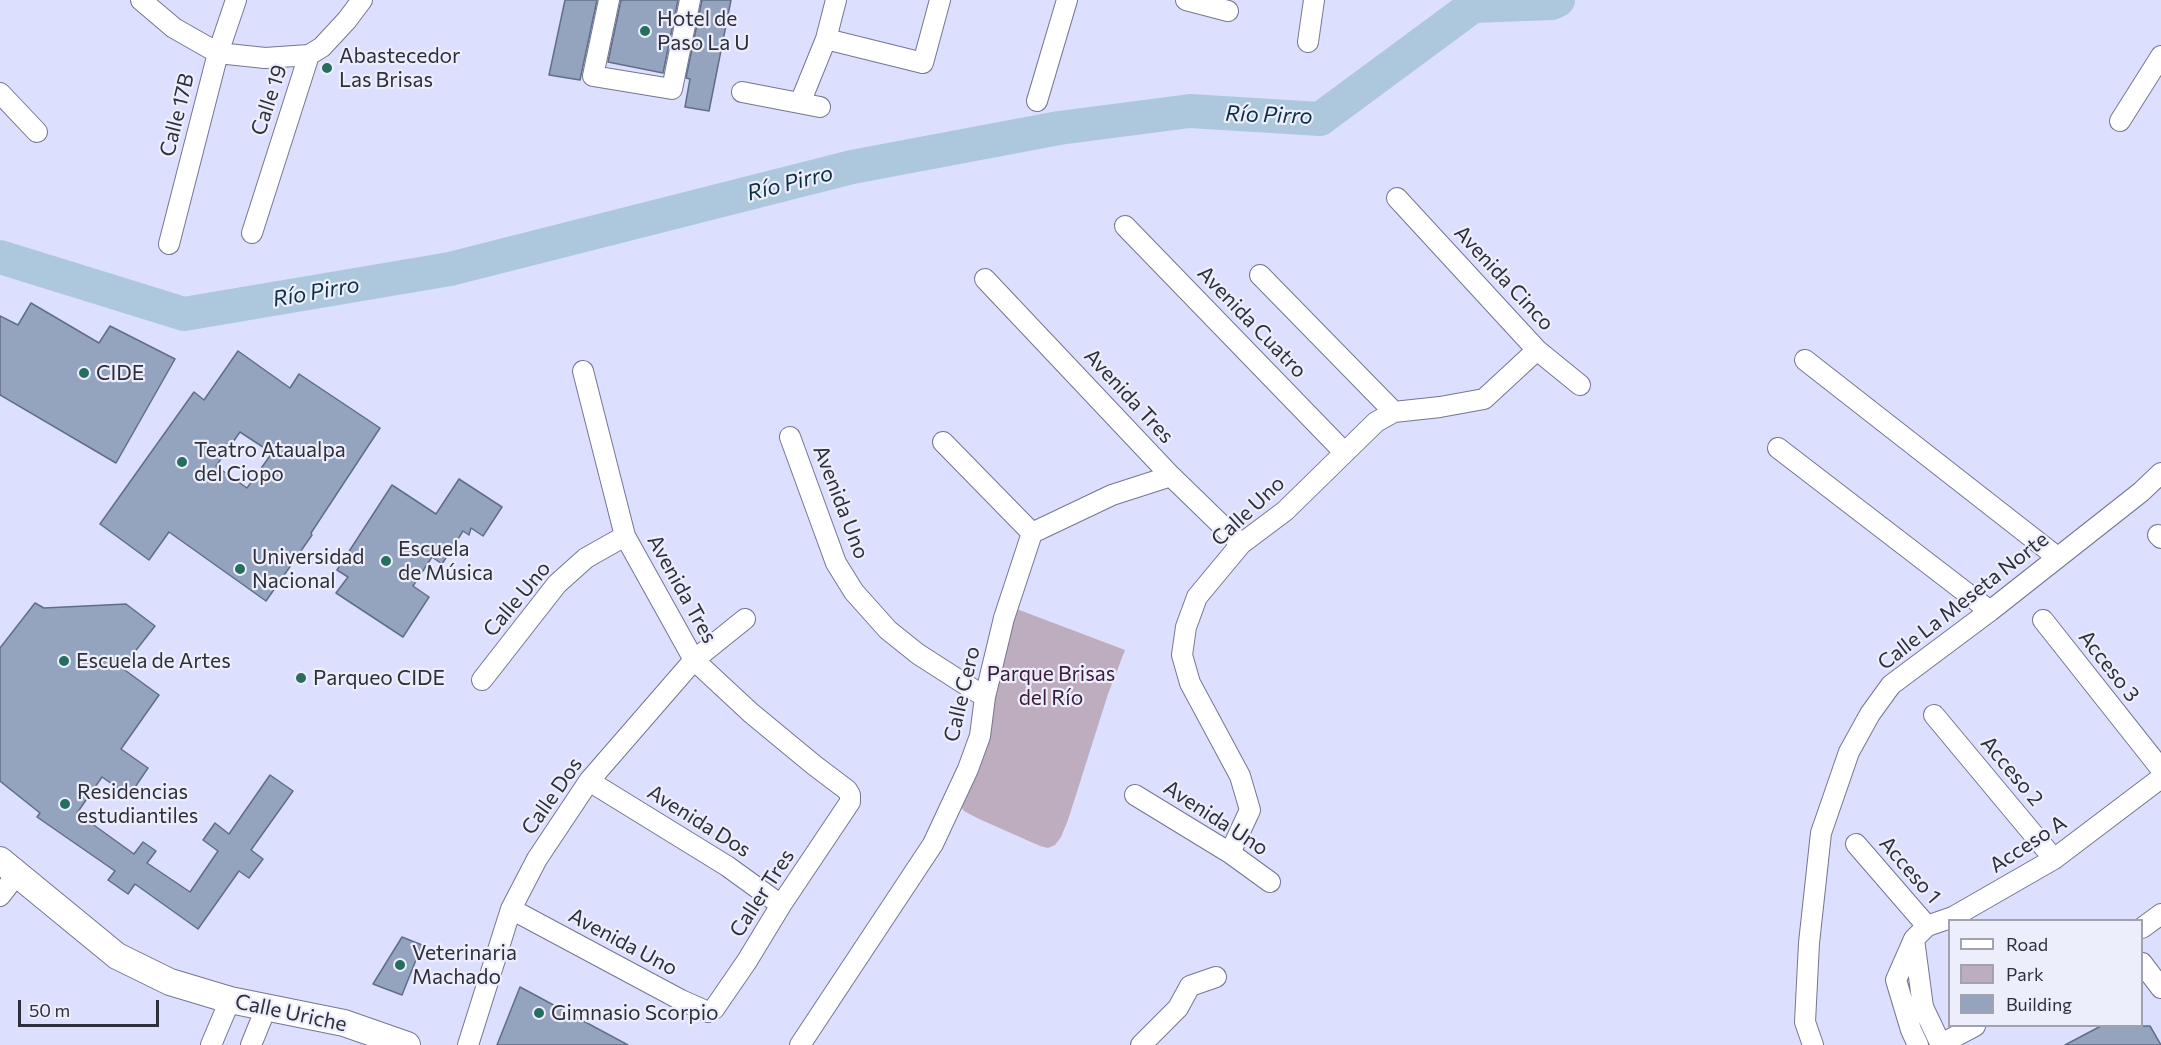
<!DOCTYPE html>
<html>
<head>
<meta charset="utf-8">
<style>
	body { margin:0 }
	#map { position:relative; width:2161px; height:1045px; overflow:hidden; background:#dddfff; font-family:Commissioner,sans-serif }
	canvas { display:block }
	.legend { position:absolute; left:1948px; top:919px; width:195px; height:108px; box-sizing:border-box; background:#edeefb; border:2px solid #a1a2ae; margin:0; padding:8px 10px; list-style:none; font-size:18px; color:#2e2f3b }
	.legend li { display:flex; align-items:center; gap:12px; height:30px }
	.legend b { width:30px; border:2px solid #a1a2ae }
	.scale { position:absolute; left:18px; top:1000px; width:141px; height:27px; box-sizing:border-box; border:3px solid #2e2f3b; border-top:0; padding-left:8px; font-size:18px; line-height:21px; white-space:nowrap; color:#2e2f3b; -webkit-text-stroke:4px #edeefb; paint-order:stroke }
</style>
</head>
<body>
<div id="map">
<canvas width="2161" height="1045"></canvas>
<ul class="legend">
<li><b style="height:8px;background:#fff"></b>Road</li>
<li><b style="height:16px;background:#beadbf"></b>Park</li>
<li><b style="height:16px;background:#95a4be"></b>Building</li>
</ul>
<div class="scale">50 m</div>
</div>
<script>
const ctx = document.querySelector('canvas').getContext('2d');
ctx.lineJoin = 'round';
function fillPath(path, color) { ctx.fillStyle = color; ctx.fill(path, 'evenodd'); }
const shape = rows => new Path2D(rows.map(r => 'M' + r).join(''));
function stroke(path, color, width, dash) { ctx.strokeStyle = color; ctx.lineWidth = width; ctx.lineCap = dash ? 'butt' : 'round'; ctx.setLineDash(dash || []); ctx.stroke(path); }
function label(font, color, halo, rows, align = 'center') {
  ctx.font = font + ' Commissioner,sans-serif'; ctx.lineWidth = 4.5; ctx.setLineDash([]); ctx.textBaseline = 'middle'; ctx.strokeStyle = halo; ctx.fillStyle = color; for (const [text, x, y, turn = 0] of rows) {
    ctx.save(); ctx.translate(x, y); ctx.rotate((+turn || 0) * Math.PI / 180); ctx.textAlign = isNaN(turn) ? turn : align; if (halo) ctx.strokeText(text, 0, 0); ctx.fillText(text, 0, 0); ctx.restore();
  }
}
fillPath(shape([
	[1014,608,1125,650,1108,694,1068,820,1061,837,1055,845,1048,848,1040,846,977,818,964,811,960,805]
]), '#beadbf');
stroke(shape([
	[0,257,184,314,450,269,852,167,1059,128,1190,111,1320,119,1473,6,1552,3,1558,0]
]), '#adc8dd', 34);
const building = shape([
	[565,0,597,0,580,80,549,75,565,0],
	[621,0,678,0,663,73,608,62,621,0],
	[702,0,731,0,709,111,685,107,690,79,686,78,702,0],
	[31,303,99,343,110,326,175,359,116,463,0,395,0,316,18,325,31,303],
	[238,351,290,388,299,374,380,428,311,533,312,535,266,601,169,532,149,560,100,524,194,392,204,400,238,351],
	[240,432,272,453,247,488,216,466,240,432],
	[459,479,502,507,483,536,471,528,469,535,463,531,442,564,432,557,413,586,429,597,403,637,336,593,348,577,337,570,392,485,436,514,459,479],
	[35,603,44,608,126,604,155,626,122,668,159,695,121,749,148,768,129,796,102,777,77,813,134,854,143,842,156,851,147,863,190,892,218,851,203,840,215,823,229,834,270,775,293,791,251,850,263,859,249,878,239,871,198,929,135,884,128,894,108,880,115,871,37,817,40,813,0,781,0,648,35,603],
	[402,937,422,945,402,995,373,984,402,937],
	[520,987,628,1045,497,1045,520,987],
	[2101,1026,2150,1026,2161,1045,2065,1045,2101,1026]
]);
fillPath(building, '#95a4be');
stroke(building, '#606e87', 1.5);
const minor = shape([
	[141,0,174,28,218,53,265,58,309,55],
	[609,0,593,76,672,89,690,0],
	[836,0,826,39,923,63,940,0],
	[1186,0,1228,11],
	[1308,42,1314,0],
	[742,92,820,107],
	[0,93,37,132],
	[1037,101,1067,0],
	[800,103,826,39],
	[2120,121,2161,56],
	[1397,198,1537,350,1580,385],
	[1125,226,1344,452],
	[252,233,309,55,322,47,347,20,362,0],
	[169,244,218,53,236,0],
	[1260,275,1394,412],
	[985,279,1171,476,1241,544],
	[1805,360,2057,557],
	[790,437,836,563,854,592,888,630,918,654,985,697],
	[943,442,1032,533],
	[1778,448,1990,611],
	[2158,535,2161,538],
	[2043,620,2161,769],
	[482,680,557,584,586,558,625,536],
	[1934,715,2054,859],
	[589,781,727,866,781,905],
	[1135,795,1230,853,1270,882],
	[1856,844,1927,926],
	[1230,853,1250,810,1240,776,1190,683,1182,655,1186,627,1197,597,1241,544,1285,511,1376,422,1394,412,1440,407,1484,399,1537,350],
	[0,896,17,874],
	[511,909,681,1000,708,1012,714,1009,747,961,781,905,850,802,850,795,847,790,814,765,751,713,694,660,625,536,583,371],
	[2142,928,2161,914],
	[1914,939,1927,926,1953,917,2054,859,2161,778],
	[2142,963,2161,988],
	[1941,1044,1975,1026],
	[211,1045,230,1000],
	[251,1045,266,1008],
	[468,1045,511,909,537,859,589,781,694,660,745,619],
	[800,1045,933,844,968,769,980,736,985,697,1004,618,1032,533,1112,495,1171,476],
	[1141,1045,1178,1008,1190,986,1216,977],
	[1813,1045,1805,1022,1809,943,1821,833,1849,752,1870,714,1891,685,1990,611,2141,492,2161,473],
	[1918,1045,1911,1030,1896,980,1914,939,1923,1007,1941,1045]
]);
const major = shape([
	[0,860,117,956,170,982,230,1000,344,1023,407,1045]
]);
stroke(minor, '#757693', 22);
stroke(major, '#757693', 28);
stroke(minor, '#fff', 20);
stroke(major, '#fff', 26);
for (const [x, y, r, color] of [
	[645,31,6,"#286d60"],
	[327,68,6,"#286d60"],
	[84,373,6,"#286d60"],
	[182,462,6,"#286d60"],
	[386,561,6,"#286d60"],
	[240,569,6,"#286d60"],
	[64,661,6,"#286d60"],
	[301,678,6,"#286d60"],
	[65,804,6,"#286d60"],
	[400,965,6,"#286d60"],
	[539,1013,6,"#286d60"]
]) { const dot = new Path2D(); dot.arc(x, y, r, 0, 2 * Math.PI); ctx.fillStyle = color; ctx.fill(dot); stroke(dot, '#edeefb', 2); }
label('21px', '#2e2f3b', '#edeefb', [
	["Hotel de",657,19],
	["Paso La U",657,43],
	["Abastecedor",339,56],
	["Las Brisas",339,80],
	["CIDE",96,373],
	["Teatro Ataualpa",194,450],
	["del Ciopo",194,474],
	["Escuela",398,549],
	["de Música",398,573],
	["Universidad",252,557],
	["Nacional",252,581],
	["Escuela de Artes",76,661],
	["Parqueo CIDE",313,678],
	["Residencias",77,792],
	["estudiantiles",77,816],
	["Veterinaria",412,953],
	["Machado",412,977],
	["Gimnasio Scorpio",551,1013]
], 'left');
label('21px', '#2e2f3b', '#edeefb', [
	["Calle 19",269,100,-72],
	["Calle 17B",177,115,-76],
	["Avenida Cinco",1504,278,47],
	["Avenida Cuatro",1252,322,46],
	["Avenida Tres",1129,396,47],
	["Avenida Uno",841,502,69],
	["Calle Uno",1248,511,-43],
	["Avenida Tres",682,589,61],
	["Calle Uno",517,599,-50],
	["Calle La Meseta Norte",1963,601,-38],
	["Acceso 3",2109,666,52],
	["Calle Cero",962,694,-77],
	["Acceso 2",2012,771,50],
	["Calle Dos",552,796,-55],
	["Avenida Uno",1216,818,33],
	["Avenida Dos",699,821,32],
	["Acceso A",2028,844,-33],
	["Acceso 1",1910,870,49],
	["Caller Tres",762,893,-57],
	["Avenida Uno",623,942,28],
	["Calle Uriche",291,1013,12]
]);
label('21px', '#3a1b3d', '#edeefb', [
	["Parque Brisas",1051,674],
	["del Río",1051,698]
]);
label('italic 22px', '#0b2e45', '#edeefb', [
	["Río Pirro",1269,115,2],
	["Río Pirro",790,183,-14],
	["Río Pirro",316,292,-10]
]);
</script>
</body>
</html>
